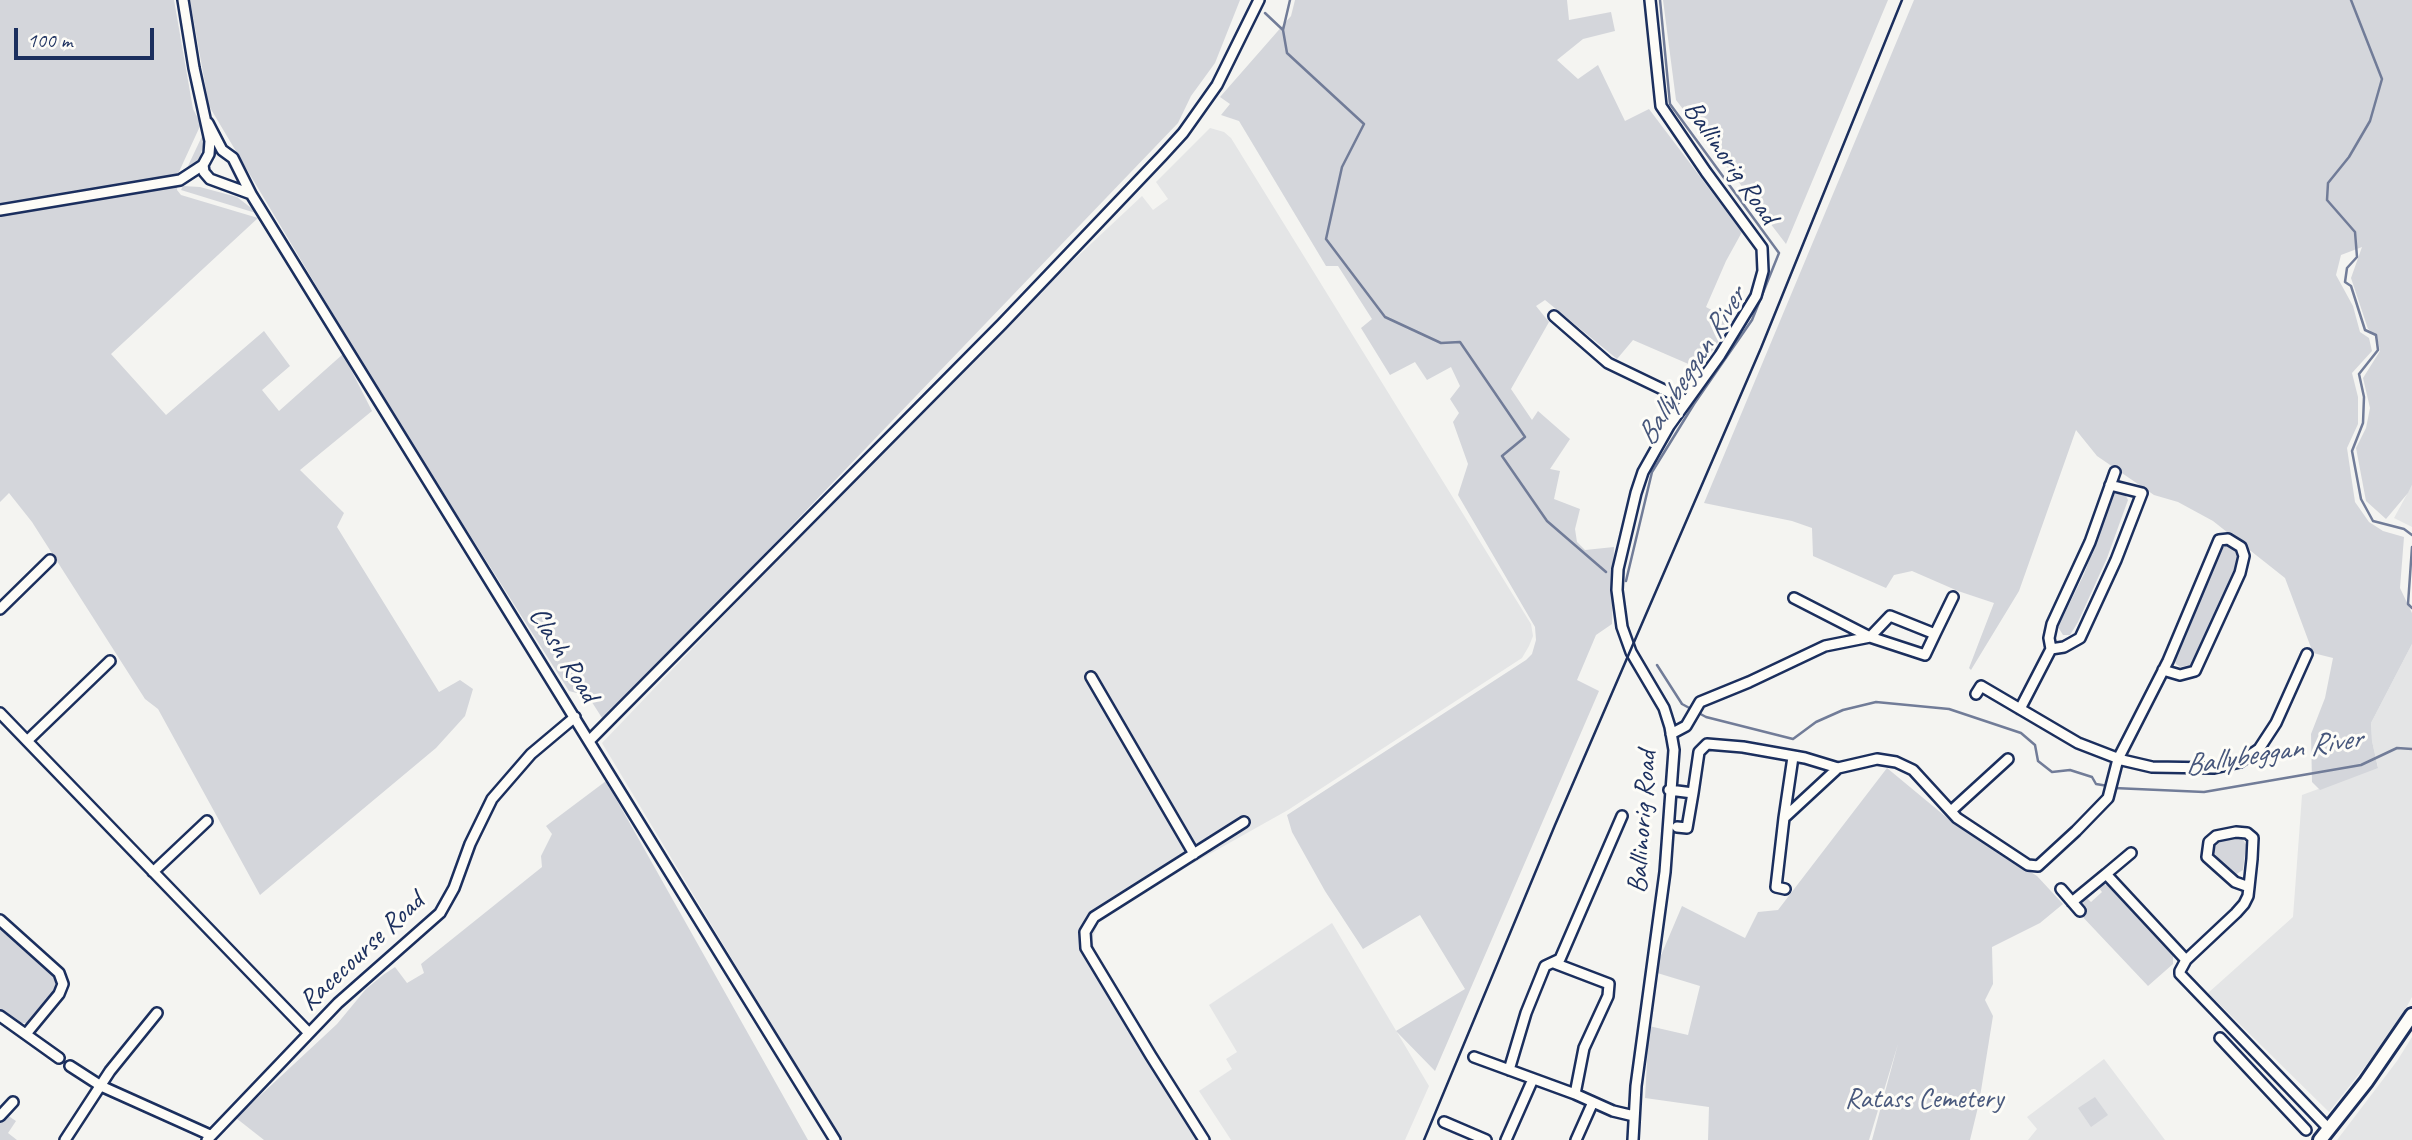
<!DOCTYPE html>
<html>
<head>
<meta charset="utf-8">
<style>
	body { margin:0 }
	#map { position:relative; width:2412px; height:1140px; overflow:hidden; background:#f4f4f1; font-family:Caveat,sans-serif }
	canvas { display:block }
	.scale { position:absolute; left:14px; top:28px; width:140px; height:32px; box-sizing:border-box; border:4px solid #1b2f5e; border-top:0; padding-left:9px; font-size:21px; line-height:24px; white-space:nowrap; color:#1b2f5e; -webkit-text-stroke:5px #fdfcf7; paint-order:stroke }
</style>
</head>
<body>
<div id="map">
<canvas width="2412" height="1140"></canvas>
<div class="scale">100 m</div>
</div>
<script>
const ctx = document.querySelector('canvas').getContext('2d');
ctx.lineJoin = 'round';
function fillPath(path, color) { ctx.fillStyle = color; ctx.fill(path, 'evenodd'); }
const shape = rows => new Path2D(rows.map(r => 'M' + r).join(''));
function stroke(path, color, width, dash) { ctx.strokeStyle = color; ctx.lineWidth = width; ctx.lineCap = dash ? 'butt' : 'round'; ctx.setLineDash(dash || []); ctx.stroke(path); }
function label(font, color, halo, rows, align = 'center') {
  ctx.font = font + ' Caveat,sans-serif'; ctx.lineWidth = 6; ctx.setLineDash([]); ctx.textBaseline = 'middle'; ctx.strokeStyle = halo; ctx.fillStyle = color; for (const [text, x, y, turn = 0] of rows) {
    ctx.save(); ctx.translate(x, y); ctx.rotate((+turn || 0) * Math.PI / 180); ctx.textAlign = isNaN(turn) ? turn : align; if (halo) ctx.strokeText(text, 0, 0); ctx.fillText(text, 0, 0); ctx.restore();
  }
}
fillPath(shape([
	[1210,128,1224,132,1231,138,1531,624,1533,636,1529,646,1522,658,1288,810,1190,865,1098,923,1092,940,1097,956,1212,1140,841,1140,602,743,958,371,1014,316,1142,196,1153,210,1168,199,1156,182],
	[2412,485,2412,527,2394,518],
	[2412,644,2412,997,2394,1030,2329,1112,2208,993,2293,917,2302,795,2378,767,2372,741,2371,723],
	[1332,923,1429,1086,1405,1140,1231,1140,1199,1091,1232,1069,1226,1059,1237,1052,1209,1005],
	[2412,1037,2412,1140,2337,1140,2397,1061],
	[2104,1059,2165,1140,2028,1140,2037,1129,2027,1117]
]), '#e4e5e6');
fillPath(shape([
	[0,0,174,0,193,109,201,124,178,174,187,168,204,132,205,139,200,157,195,164,189,172,178,174,177,190,181,195,258,218,111,354,166,415,264,331,290,366,262,390,279,411,343,354,372,411,300,470,344,513,337,527,439,692,460,680,473,689,465,716,436,748,260,895,158,709,145,699,32,522,9,493,0,502],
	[190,0,1240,0,1215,63,1191,96,1178,123,604,721,588,696,569,691,388,406,209,106],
	[1295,0,1567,0,1569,20,1611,12,1615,31,1583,39,1557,60,1578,79,1598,65,1625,121,1649,109,1742,232,1726,261,1706,307,1732,321,1700,369,1633,340,1617,359,1545,300,1536,306,1549,322,1511,389,1532,420,1538,411,1570,439,1550,469,1560,471,1554,499,1580,509,1575,529,1577,542,1585,550,1614,547,1612,624,1596,635,1577,680,1599,691,1435,1071,1396,1031,1465,989,1420,915,1363,949,1325,891,1292,832,1287,815,1526,660,1532,654,1536,640,1535,627,1458,495,1468,464,1453,422,1459,413,1450,399,1460,386,1451,367,1427,380,1415,362,1390,375,1361,328,1372,319,1338,266,1326,266,1239,121,1221,115,1230,104,1220,97,1291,16],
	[1663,0,1888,0,1786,244,1676,100],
	[1914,0,2412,0,2412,485,2408,493,2386,519,2366,501,2356,448,2366,428,2370,408,2363,378,2380,351,2377,337,2368,329,2351,278,2362,247,2341,255,2336,275,2353,306,2360,332,2369,338,2372,351,2352,373,2358,397,2358,424,2347,448,2355,502,2369,522,2383,531,2404,537,2400,588,2412,613,2412,644,2371,723,2372,741,2378,768,2320,790,2312,782,2311,734,2325,698,2333,658,2313,653,2285,578,2213,521,2178,502,2154,495,2097,456,2076,430,2019,591,1971,670,1969,668,1994,603,1958,591,1912,571,1894,575,1886,588,1813,556,1812,528,1792,521,1704,503],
	[183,186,200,187,237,197,259,214,181,190],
	[2124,492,2128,500,2107,558,2078,622,2070,635,2063,635,2058,627,2084,574,2114,494],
	[2227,544,2237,549,2241,555,2195,662,2190,665,2180,667,2176,664,2174,659,2185,639,2221,549],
	[1887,768,1957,826,2037,876,2063,904,2040,923,1992,947,1993,984,1985,1000,1993,1016,1979,1103,1970,1140,1872,1140,1898,1044,1869,1140,1708,1140,1709,1107,1645,1098,1649,1026,1688,1035,1700,986,1654,972,1682,906,1745,938,1758,912,1778,910],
	[606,781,808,1140,264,1140,236,1118,337,1024,366,989,383,975,395,967,407,983,424,973,421,964,542,867,541,856,552,834,546,826],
	[2233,836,2242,837,2246,845,2243,870,2235,875,2225,869,2213,851,2212,843,2217,838],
	[2101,883,2107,885,2173,954,2173,964,2148,986,2079,913,2085,908,2082,903,2085,896,2091,902,2102,892,2097,886],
	[0,925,47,967,58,986,29,1023,19,1023,0,1010],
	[2095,1097,2108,1115,2091,1127,2078,1108],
	[7,1115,16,1121,8,1133,17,1140,0,1140,0,1123]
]), '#d4d6db');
stroke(shape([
	[2351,0,2382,79,2370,121,2349,157,2328,183,2327,200,2355,232,2357,257,2347,268,2345,282,2351,286,2365,330,2376,335,2378,350,2359,374,2364,397,2363,423,2352,451,2361,499,2373,521,2404,529,2412,535],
	[1265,13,1283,30,1287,53,1364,124,1342,167,1326,239,1385,317,1441,343,1460,342,1525,437,1502,456,1547,521,1606,572],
	[1283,30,1290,0],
	[2412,547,2408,604,2412,608],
	[1626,581,1652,472,1694,404,1752,320,1779,253,1670,104,1660,0],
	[1657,665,1682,704,1706,717,1793,739,1816,722,1843,710,1876,702,1949,709,2021,733,2035,745,2038,761,2052,772,2070,770,2092,777,2096,784,2108,786],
	[2114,788,2204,792,2361,765,2397,748,2412,749]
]), '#717c98', 2.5);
const minor = shape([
	[183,0,194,68,210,141,209,154,203,165,204,172,210,179,251,194],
	[208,123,222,150,233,158,251,194,835,1140],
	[0,210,180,180,203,165],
	[1554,316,1608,363,1687,401],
	[0,609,50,560],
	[1935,634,1953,597],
	[2051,649,2064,647,2080,638,2116,560,2142,493,2110,485],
	[1091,677,1194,854],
	[1976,694,1981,686,2078,743,2122,760,2152,767,2214,768,2240,762,2259,749,2276,723,2307,654],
	[2020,709,2051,649,2049,638,2052,624,2090,542,2115,472],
	[0,713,309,1033],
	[1671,734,1686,726,1700,702,1749,682,1825,646,1870,637,1925,655,1935,634,1890,616,1870,637,1794,598],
	[27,741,110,661],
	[589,741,1002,324,1162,156,1183,133,1217,85,1259,0],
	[1669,790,1693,793,1699,752,1707,744,1743,747,1805,758,1838,768,1877,759,1896,762,1913,770,1957,818,2028,865,2038,866,2076,831,2108,798,2118,759,2168,661,2219,540,2228,539,2241,547,2244,556,2240,573,2195,671,2180,675,2163,670],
	[1951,811,2008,759],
	[1784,818,1793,757],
	[1677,827,1687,828,1693,793],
	[153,872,207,821],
	[2106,874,2131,853],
	[2249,887,2235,882,2207,857,2209,842,2216,836,2236,832,2247,833,2253,838,2252,859,2249,887,2248,896,2244,904,2236,913,2186,960,2180,971,2180,974,2329,1129],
	[1785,889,1776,887,1784,818,1838,768],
	[2061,889,2080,911],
	[2072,902,2106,874,2186,960],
	[0,920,59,973,63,984,59,994,26,1034],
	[1554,963,1609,984,1608,996,1584,1048,1575,1094],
	[0,1016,59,1058],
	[2220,1038,2306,1130],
	[1474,1057,1575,1094,1613,1111,1634,1116],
	[70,1066,101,1086,210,1135],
	[1509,1070,1526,1013,1545,966,1560,959,1622,816],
	[0,1116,13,1102],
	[1444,1122,1486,1140],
	[65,1140,110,1071,157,1013],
	[207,1140,338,1003,440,913,454,888,470,844,492,799,531,754,575,717],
	[1204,1140,1151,1056,1086,948,1085,932,1094,917,1244,822],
	[1506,1140,1533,1079],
	[1576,1140,1593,1102],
	[1633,1140,1636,1086,1665,872,1674,750,1670,727,1664,708,1631,652,1622,627,1617,590,1618,569,1636,493,1643,472,1669,426,1720,355,1756,296,1763,271,1762,248,1706,172,1661,106,1650,0]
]);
const major = shape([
	[2320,1140,2366,1082,2412,1015]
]);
stroke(minor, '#1b2f5e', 14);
stroke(major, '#1b2f5e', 18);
stroke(minor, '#fdfcf7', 9);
stroke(major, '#fdfcf7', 12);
stroke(shape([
	[1424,1140,1555,825,1761,348,1902,0]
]), '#1b2f5e', 2.5);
label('28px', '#1b2f5e', '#fdfcf7', [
	["Ballinorig Road",1730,163,55],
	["Clash Road",563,655,58],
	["Ballinorig Road",1643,822,-86],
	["Racecourse Road",362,952,-43]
]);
label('28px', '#49597d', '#fdfcf7', [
	["Ratass Cemetery",1924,1100]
]);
label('italic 30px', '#46567b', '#fdfcf7', [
	["Ballybeggan River",1692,367,-58],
	["Ballybeggan River",2273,753,-9]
]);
</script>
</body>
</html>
